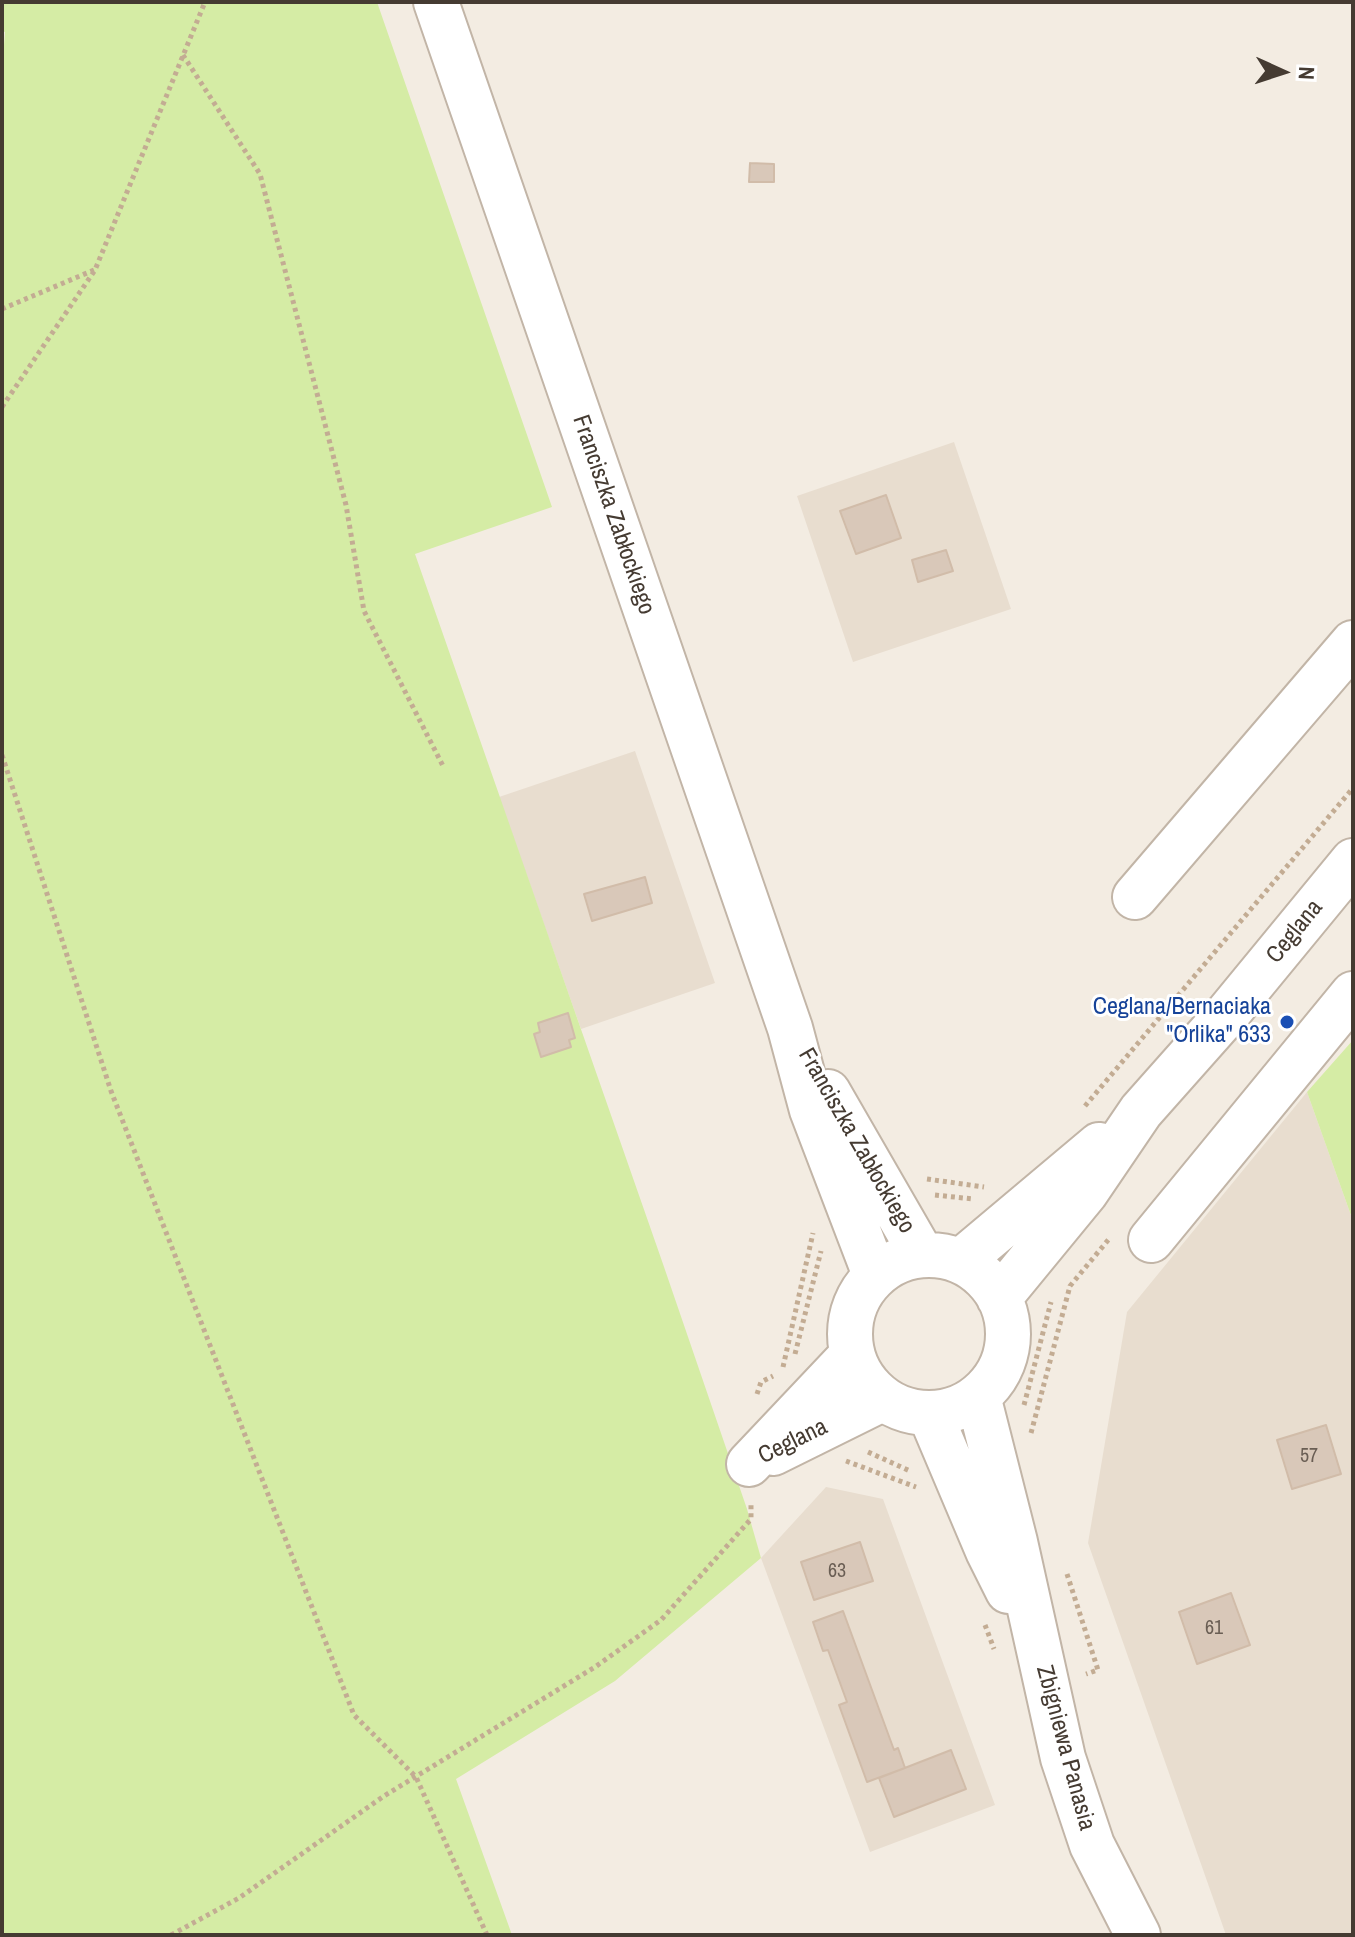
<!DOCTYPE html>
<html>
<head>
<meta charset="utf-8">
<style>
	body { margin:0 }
	#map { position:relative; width:1355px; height:1937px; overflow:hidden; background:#f3ece2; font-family:"Archivo Narrow",sans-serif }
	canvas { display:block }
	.frame { position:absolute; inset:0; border:4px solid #453b32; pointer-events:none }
	.north { position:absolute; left:1243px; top:32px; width:80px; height:80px; -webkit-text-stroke:6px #fff; paint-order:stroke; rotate:93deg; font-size:22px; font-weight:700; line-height:32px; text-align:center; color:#453b32 }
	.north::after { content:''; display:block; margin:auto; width:28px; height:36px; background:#453b32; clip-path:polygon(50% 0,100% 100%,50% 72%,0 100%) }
</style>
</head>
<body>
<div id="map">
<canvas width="1355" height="1937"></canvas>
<div class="frame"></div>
<div class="north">N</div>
</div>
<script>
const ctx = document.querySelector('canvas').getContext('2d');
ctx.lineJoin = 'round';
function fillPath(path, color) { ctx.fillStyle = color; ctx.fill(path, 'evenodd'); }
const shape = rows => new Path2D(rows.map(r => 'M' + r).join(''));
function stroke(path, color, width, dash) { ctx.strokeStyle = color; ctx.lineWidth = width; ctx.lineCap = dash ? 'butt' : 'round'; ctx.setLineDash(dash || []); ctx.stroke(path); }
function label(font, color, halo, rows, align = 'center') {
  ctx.font = font + ' "Archivo Narrow",sans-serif'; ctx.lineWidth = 6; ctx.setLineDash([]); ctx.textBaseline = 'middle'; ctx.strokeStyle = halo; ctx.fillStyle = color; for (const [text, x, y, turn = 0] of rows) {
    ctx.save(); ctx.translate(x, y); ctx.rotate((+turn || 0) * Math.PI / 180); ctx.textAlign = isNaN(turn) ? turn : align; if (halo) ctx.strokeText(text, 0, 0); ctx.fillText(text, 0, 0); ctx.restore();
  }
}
fillPath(shape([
	[954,442,1011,609,853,662,797,496],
	[635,751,715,983,581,1029,499,797],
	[1307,1092,1353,1221,1353,1935,1226,1935,1088,1543,1127,1312],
	[826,1487,883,1499,995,1805,870,1852,761,1558]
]), '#e8ddcf');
fillPath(shape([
	[2,2,377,2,552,507,415,554,663,1264,747,1509,761,1558,615,1681,456,1779,512,1935,2,1935,2,71,5,32,2,31],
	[1353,1040,1353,1221,1307,1092]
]), '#d5eca5');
const building = shape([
	[750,163,774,164,774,182,749,182,750,163],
	[886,495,901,538,856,554,840,511,886,495],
	[946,550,953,571,918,582,912,560,946,550],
	[645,877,652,903,592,921,584,894,645,877],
	[568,1013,575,1038,569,1040,571,1047,541,1057,534,1034,540,1032,538,1023,568,1013],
	[1326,1425,1341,1474,1292,1489,1277,1440,1326,1425],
	[860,1542,873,1581,814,1600,801,1562,860,1542],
	[1231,1593,1250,1645,1197,1664,1179,1612,1231,1593],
	[843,1611,894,1750,898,1748,905,1768,867,1782,839,1705,847,1702,828,1650,823,1651,813,1622,843,1611],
	[951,1750,966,1789,894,1817,879,1778,951,1750]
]);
fillPath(building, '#d9c8b9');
stroke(building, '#d1bca9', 2);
const minor = shape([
	[436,2,790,1028,812,1110,875,1275],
	[1135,897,1353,643],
	[828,1092,922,1255],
	[1151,1240,1353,994],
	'850 1334a79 79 0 1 1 158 0a79 79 0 1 1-158 0Z',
	[961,1261,1099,1145],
	[999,1298,1086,1192,1141,1111,1228,1013,1353,861],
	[978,1396,1015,1542,1063,1758,1092,1845,1138,1935],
	[930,1414,988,1551,1008,1591],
	[773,1453,882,1399],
	[749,1464,852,1355]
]);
stroke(minor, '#c2b5a7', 48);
stroke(shape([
	[183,55,260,174,346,505,364,611,443,766],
	[2,309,94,270],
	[2,407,95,270,205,2],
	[2,755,111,1091,354,1715,416,1777,487,1935],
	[1085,1106,1353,788],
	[927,1179,984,1187],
	[935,1195,973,1199],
	[795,1354,821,1251],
	[783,1367,813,1233],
	[757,1394,761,1382,773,1376],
	[1024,1405,1051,1302],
	[1031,1433,1070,1286,1109,1239],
	[868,1452,910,1471],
	[846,1461,916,1487],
	[1067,1574,1098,1670,1086,1674],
	[985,1625,994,1649],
	[171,1935,239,1898,384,1796,595,1667,661,1620,751,1519,751,1502]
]), '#c3ac93', 5, [4, 4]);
stroke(minor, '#fff', 44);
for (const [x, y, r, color] of [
	[1287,1022,8,"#1a4fb4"]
]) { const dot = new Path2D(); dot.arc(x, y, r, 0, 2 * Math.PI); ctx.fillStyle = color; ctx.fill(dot); stroke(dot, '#fff', 3); }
label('20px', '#6a5e54', null, [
	["57",1309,1457],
	["63",837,1572],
	["61",1214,1629]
]);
label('24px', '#453b32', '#fff', [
	["Franciszka Zabłockiego",613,515,71],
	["Ceglana",1295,932,-51],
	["Franciszka Zabłockiego",856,1141,60],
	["Ceglana",793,1442,-26],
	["Zbigniewa Panasia",1065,1748,75]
]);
label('24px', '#164399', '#fff', [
	["Ceglana/Bernaciaka",1271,1008],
	["\"Orlika\" 633",1271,1036]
], 'right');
</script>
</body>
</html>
